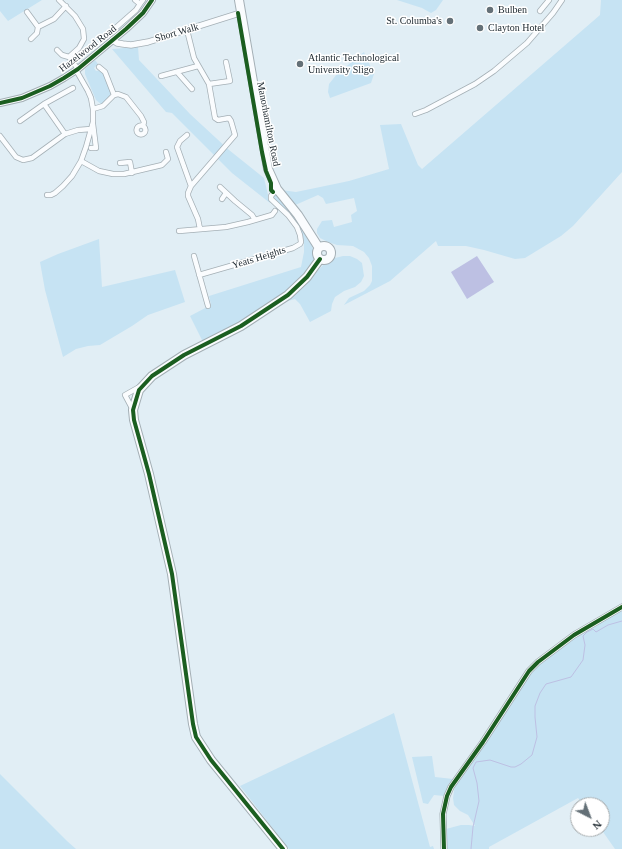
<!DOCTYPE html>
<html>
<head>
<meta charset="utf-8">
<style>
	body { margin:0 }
	#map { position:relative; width:622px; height:849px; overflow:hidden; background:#e1eef5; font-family:"Times New Roman",serif }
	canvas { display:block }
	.north { position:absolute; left:570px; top:797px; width:40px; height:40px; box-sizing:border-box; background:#fff; border:1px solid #a6abad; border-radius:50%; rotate:138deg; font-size:11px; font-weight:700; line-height:16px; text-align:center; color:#212c33 }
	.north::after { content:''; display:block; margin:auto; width:14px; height:18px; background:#647077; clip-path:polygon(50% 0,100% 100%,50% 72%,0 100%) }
</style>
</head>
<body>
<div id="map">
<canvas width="622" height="849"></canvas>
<div class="north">N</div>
</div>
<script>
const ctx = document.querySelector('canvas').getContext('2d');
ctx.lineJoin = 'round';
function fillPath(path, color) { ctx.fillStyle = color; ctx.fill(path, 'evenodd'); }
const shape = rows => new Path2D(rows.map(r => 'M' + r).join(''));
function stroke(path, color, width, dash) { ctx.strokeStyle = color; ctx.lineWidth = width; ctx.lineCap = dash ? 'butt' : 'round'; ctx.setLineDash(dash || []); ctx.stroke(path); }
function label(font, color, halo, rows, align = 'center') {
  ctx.font = font + ' "Times New Roman",serif'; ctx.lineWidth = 3; ctx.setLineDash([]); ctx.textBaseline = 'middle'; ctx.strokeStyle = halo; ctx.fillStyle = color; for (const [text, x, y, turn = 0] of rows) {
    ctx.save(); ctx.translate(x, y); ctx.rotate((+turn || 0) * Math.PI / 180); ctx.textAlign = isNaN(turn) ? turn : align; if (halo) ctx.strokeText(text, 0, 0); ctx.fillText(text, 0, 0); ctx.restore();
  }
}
fillPath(shape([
	[0,0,42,0,8,21,0,11],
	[397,0,443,0,436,10,431,13,422,8],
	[601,0,622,0,622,172,573,226,561,236,525,258,515,259,484,250,466,246,438,246,436,241,390,281,344,305,349,298,364,291,370,285,372,281,372,266,369,258,364,252,353,246,337,245,328,242,320,238,317,233,317,229,322,221,332,220,334,227,352,222,351,215,357,211,354,198,326,204,323,198,318,195,293,206,281,190,296,192,349,181,389,169,380,125,401,124,418,165,422,169,600,15],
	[138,47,139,60,190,114,229,150,264,178,270,203,232,173,172,113,166,112,112,49],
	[364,52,374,74,371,83,330,98,328,92,329,84,337,74],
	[95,60,98,64,94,68,96,71,101,70,103,73,111,92,109,98,101,104,96,100,85,74,85,69],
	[275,195,278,195,295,217,312,246,315,255,312,265,306,274,292,289,247,319,203,342,190,316,211,305,209,296,301,267,304,252,304,240,300,228,287,211,276,202,273,197],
	[99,239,102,287,175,270,185,302,148,315,132,326,100,345,88,346,76,349,63,357,45,290,40,262,58,254],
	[343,256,350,256,357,259,362,263,364,276,361,282,355,287,344,291,335,297,332,304,331,311,310,322,300,304,295,299,281,303,302,288,324,264,335,258],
	[622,609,622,849,615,849,601,829,602,805,584,805,578,798,489,847,489,849,446,849,446,829,461,825,469,825,475,826,468,815,460,811,454,805,453,798,455,784,531,672,539,663,575,636],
	[394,713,430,847,433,846,434,849,289,849,240,786],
	[432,756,435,777,453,779,449,784,444,796,434,795,428,804,423,803,412,757],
	[0,774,67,841,76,849,0,849]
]), '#c6e3f3');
fillPath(shape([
	[477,256,494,282,467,299,451,272]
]), '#bdc0e3');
stroke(shape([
	[471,849,473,827,479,801,477,783,473,768,476,762,490,760,511,767,515,767,521,764,532,755,537,737,535,717,535,706,540,693,546,684,571,677,583,660,585,645,583,636,587,632,593,629,596,632,608,625,622,621]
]), '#bdc0e3', 1);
const minor = shape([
	[59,0,75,16,83,29,84,39,79,48,69,57,78,69],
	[135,0,140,4,143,0],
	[540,11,549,0],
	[27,12,38,27,54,19,66,6],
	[187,30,194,58,209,84,215,118,218,120,229,118,231,121,235,135,191,186,188,193,188,196,198,219,200,229],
	[111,32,136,10,140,4],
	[31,39,37,33,38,27],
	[57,50,62,55,69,57],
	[177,72,192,89],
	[161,76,198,66],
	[209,84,230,81,226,62],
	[114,95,118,94,126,97,141,116,144,122,143,126],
	[44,104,65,134],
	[93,109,103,106,114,95,105,72,99,67],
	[415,114,426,110,475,84,494,71,527,43,553,13,562,0],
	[20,121,44,104,73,88],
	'136.5 130a4.5 4.5 0 1 1 9 0a4.5 4.5 0 1 1-9 0Z',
	[187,135,180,141,177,147,191,186],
	[0,136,16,157,23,160,32,158,65,134,78,130,91,129],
	[91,148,96,148,93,124],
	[81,161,99,171,113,174,124,174,162,165,168,159,166,152],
	[120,163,130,162,132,173],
	[220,187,235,201,252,215,255,220],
	[47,195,51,195,55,193,63,186,72,176,81,161,86,147,93,122,93,109,91,98,88,91,76,70],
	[222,199,226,193],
	[179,231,226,227,248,222,272,215,275,211],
	[194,256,208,306],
	[199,275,293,248,300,244,301,242,300,235,297,227,288,215,271,199,271,196,277,189],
	[133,410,125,395,141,386]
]);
const tertiary = shape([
	[113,40,117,43,123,44,131,45,148,42,240,13],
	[444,849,443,814,447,796,451,787,483,742,529,671,538,662,574,635,622,607]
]);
const secondary = shape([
	[0,103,22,98,50,86,64,78,78,69,126,29,143,13,152,0]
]);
const trunk = shape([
	[239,0,268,169,277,189,298,215,319,248],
	'317 253a7 7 0 1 1 14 0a7 7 0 1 1-14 0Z',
	[283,849,211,760,196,737,193,724,172,574,149,474,134,420,133,410,139,390,152,376,184,355,241,326,288,295,307,277,320,259]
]);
stroke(minor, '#a4afb5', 6);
stroke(tertiary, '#a4afb5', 7);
stroke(secondary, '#a4afb5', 8);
stroke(trunk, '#a4afb5', 10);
stroke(minor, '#fafcfe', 4.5);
stroke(tertiary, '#fafcfe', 5.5);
stroke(secondary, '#fafcfe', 6);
stroke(trunk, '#fafcfe', 8);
stroke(shape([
	[238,13,262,152,266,171,271,183,271,190,273,192],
	[0,103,22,98,50,86,64,78,78,69,126,29,143,13,152,0],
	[283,849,211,760,196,737,193,724,172,574,149,474,134,420,133,410,139,390,152,376,184,355,241,326,288,295,307,277,320,259],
	[444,849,443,814,447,796,451,787,483,742,529,671,538,662,574,635,622,607]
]), '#1b5e20', 4);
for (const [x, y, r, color] of [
	[490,10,4,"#647077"],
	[450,21,4,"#647077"],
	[480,28,4,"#647077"],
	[300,64,4,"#647077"]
]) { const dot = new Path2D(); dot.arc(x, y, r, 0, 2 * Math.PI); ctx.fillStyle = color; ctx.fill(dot); stroke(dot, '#fff', 1.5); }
label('10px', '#212c33', '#fff', [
	["Bulben",498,10],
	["St. Columba's",442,21,"right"],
	["Clayton Hotel",488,28],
	["Atlantic Technological",308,58],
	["University Sligo",308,70]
], 'left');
label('10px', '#212c33', '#fff', [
	["Short Walk",177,33,-16],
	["Hazelwood Road",88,49,-38],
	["Manorhamilton Road",268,124,79],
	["Yeats Heights",259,258,-17]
]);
</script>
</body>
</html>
